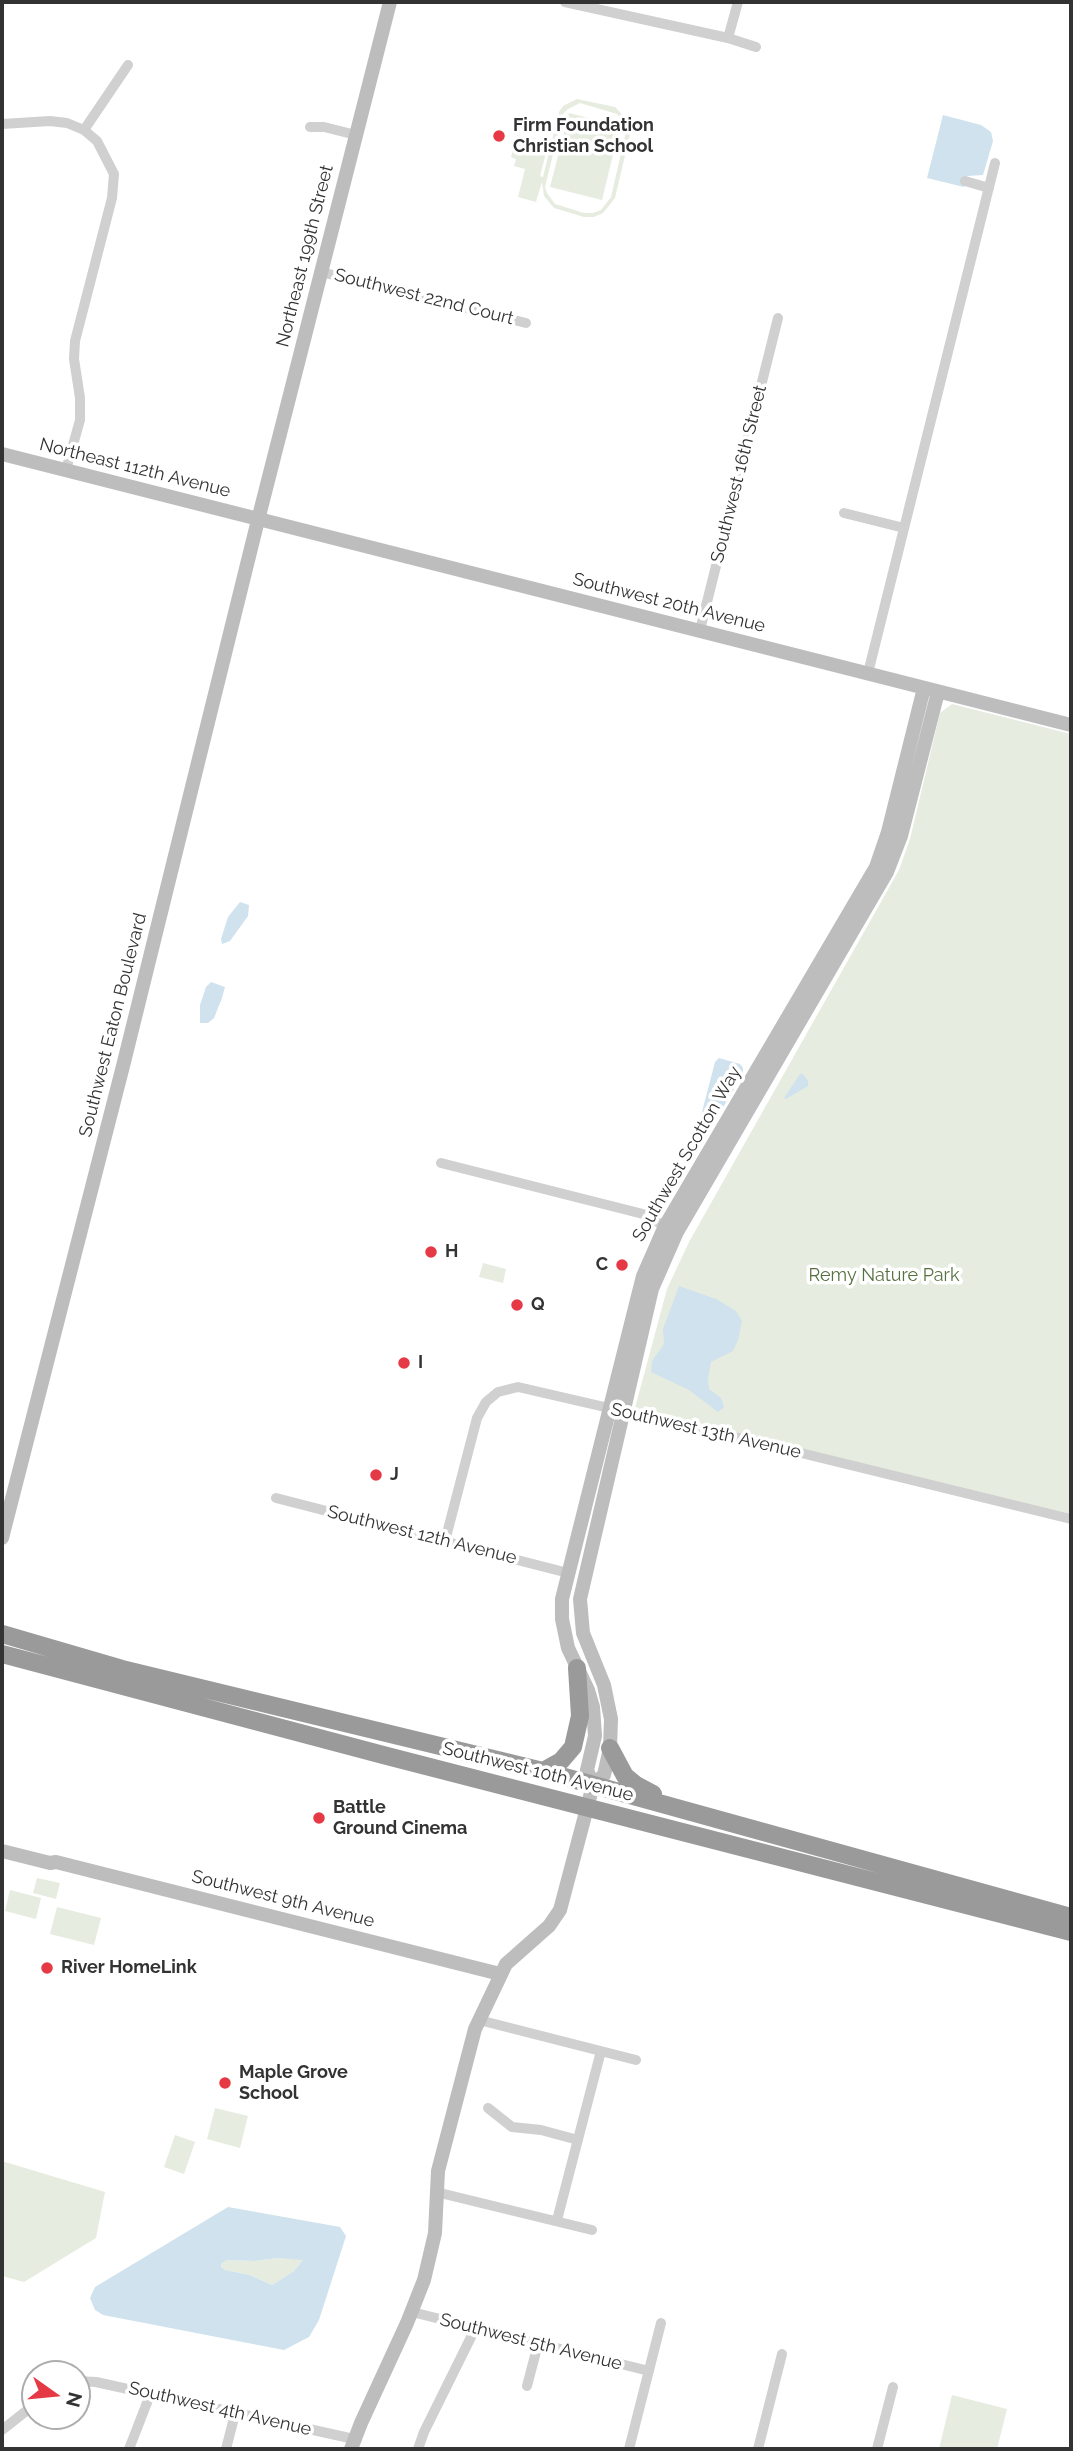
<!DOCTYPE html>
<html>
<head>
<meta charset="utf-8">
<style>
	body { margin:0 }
	#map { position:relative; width:1073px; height:2451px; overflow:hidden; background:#fff; font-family:Raleway,sans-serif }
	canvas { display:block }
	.frame { position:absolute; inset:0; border:4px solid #333; pointer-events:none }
	.north { position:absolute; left:21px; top:2360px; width:70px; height:70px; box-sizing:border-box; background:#fff; border:2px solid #adadad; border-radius:50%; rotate:105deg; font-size:19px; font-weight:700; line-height:28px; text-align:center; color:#333 }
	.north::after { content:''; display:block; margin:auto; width:24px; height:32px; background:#e63946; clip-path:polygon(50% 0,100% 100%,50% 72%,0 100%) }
</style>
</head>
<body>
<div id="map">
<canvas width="1073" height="2451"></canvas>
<div class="frame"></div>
<div class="north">N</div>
</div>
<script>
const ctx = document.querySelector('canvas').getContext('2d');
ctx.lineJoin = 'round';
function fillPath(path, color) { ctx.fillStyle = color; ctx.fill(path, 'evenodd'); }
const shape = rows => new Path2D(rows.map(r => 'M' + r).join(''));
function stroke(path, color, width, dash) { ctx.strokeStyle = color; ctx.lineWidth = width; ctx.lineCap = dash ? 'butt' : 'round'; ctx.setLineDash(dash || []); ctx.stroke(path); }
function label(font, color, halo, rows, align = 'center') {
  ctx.font = font + ' Raleway,sans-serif'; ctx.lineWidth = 7; ctx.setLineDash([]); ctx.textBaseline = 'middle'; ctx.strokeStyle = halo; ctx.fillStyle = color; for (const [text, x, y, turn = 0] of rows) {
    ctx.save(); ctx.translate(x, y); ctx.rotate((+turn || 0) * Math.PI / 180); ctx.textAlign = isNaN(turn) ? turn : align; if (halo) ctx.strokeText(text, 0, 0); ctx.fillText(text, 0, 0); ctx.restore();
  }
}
fillPath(shape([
	[577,99,615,107,628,121,631,130,615,198,603,213,594,217,584,217,554,208,544,196,542,182,536,202,518,197,525,169,514,166,516,159,511,157,517,135,541,140,547,149,540,176,543,177,559,112,563,106],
	[580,103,617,114,625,125,626,132,611,197,601,210,593,213,584,213,555,204,547,193,545,187,563,114,568,109],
	[569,113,620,126,602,200,550,187],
	[952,704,1071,734,1071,1514,635,1408,667,1289,689,1242,899,870,910,839,940,713],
	[483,1263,506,1269,503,1283,479,1277],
	[37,1878,60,1883,56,1899,33,1893],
	[10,1890,41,1898,36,1919,5,1911],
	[57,1907,101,1918,94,1945,50,1934],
	[215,2108,248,2116,240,2148,207,2139],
	[175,2135,195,2142,184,2174,164,2167],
	[5,2162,105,2192,96,2238,24,2282,2,2276,2,2163],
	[278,2258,304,2259,294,2271,272,2285,250,2275,225,2270,221,2268,222,2263,227,2260,255,2261],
	[952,2395,1007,2409,997,2449,939,2449]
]), '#e6ecdf');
fillPath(shape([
	[943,115,981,125,991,132,993,141,983,175,967,176,964,187,927,178],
	[240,902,249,905,248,916,230,941,222,944,221,939,228,917],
	[211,982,225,987,222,998,214,1018,208,1023,200,1023,200,1005,206,987],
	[719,1058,740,1064,743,1068,743,1074,694,1156,691,1154,715,1062],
	[800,1074,803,1074,808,1081,808,1086,786,1099,784,1098],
	[679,1286,716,1299,736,1311,742,1321,738,1340,733,1351,711,1362,708,1379,709,1389,721,1398,724,1407,718,1412,689,1390,651,1372,652,1361,664,1344,663,1329],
	[228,2207,340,2227,346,2236,319,2320,309,2337,284,2350,103,2315,95,2310,90,2298,95,2287],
	[278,2258,303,2260,294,2271,272,2285,250,2275,225,2270,221,2267,222,2263,227,2260,255,2261]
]), '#cfe2ee');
stroke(shape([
	[565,2,728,38,756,47],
	[728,38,738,2],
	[2,124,50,121,67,123,84,130,97,141,114,174,112,198,75,341,74,359,80,398,80,420,66,470],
	[310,127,324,127,356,135],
	[84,130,128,65],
	[965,181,989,188],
	[321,272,526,323],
	[844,513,904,528],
	[700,630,778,318],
	[868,673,995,163],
	[441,1163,643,1214,670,1229],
	[276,1498,568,1573],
	[445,1541,477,1418,486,1402,498,1392,518,1387,752,1441,1071,1519],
	[479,2020,636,2060],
	[488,2108,512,2127,541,2130,578,2140],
	[436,2192,592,2230],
	[557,2220,601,2051],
	[412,2312,649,2371],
	[77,2381,96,2382,354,2439],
	[527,2386,538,2344],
	[2,2430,35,2404],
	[129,2449,150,2395],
	[226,2449,235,2414],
	[418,2449,424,2432,476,2327],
	[629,2449,661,2323],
	[758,2449,782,2354],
	[877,2449,893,2387]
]), '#d0d0d0', 10);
stroke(shape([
	[2,454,1071,725],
	[2,1538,123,1066,258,520,390,2],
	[593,1785,604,1775,610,1748,611,1719,604,1685,583,1633,580,1599,652,1289,677,1232,887,872,901,836,938,692],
	[2,1851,50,1863,56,1862,500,1974],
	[351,2449,361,2423,407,2323,424,2280,435,2233,438,2171,475,2029,506,1964,549,1926,560,1910,587,1808,593,1785,587,1770,595,1736,593,1707,588,1690,568,1648,562,1619,562,1599,643,1276,665,1226,876,867,888,832,924,688]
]), '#bdbdbd', 14);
stroke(shape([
	[2,1634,122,1669,543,1771,1071,1917],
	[2,1654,387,1756,1071,1932],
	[610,1748,625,1776,636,1785,653,1794],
	[543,1771,561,1761,573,1747,580,1716,577,1668]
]), '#9a9a9a', 18);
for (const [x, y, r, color] of [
	[499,136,7,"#e63946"],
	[431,1252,7,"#e63946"],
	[622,1265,7,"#e63946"],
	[517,1305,7,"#e63946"],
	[404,1363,7,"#e63946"],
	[376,1475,7,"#e63946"],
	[319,1818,7,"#e63946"],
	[47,1968,7,"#e63946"],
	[225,2083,7,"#e63946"]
]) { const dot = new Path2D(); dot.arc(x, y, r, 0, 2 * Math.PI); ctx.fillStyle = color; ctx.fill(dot); stroke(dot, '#fff', 2.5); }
label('bold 18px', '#333', '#fff', [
	["Firm Foundation",513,126],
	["Christian School",513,147],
	["H",445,1252],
	["C",608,1265,"right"],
	["Q",531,1305],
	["I",418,1363],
	["J",390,1475],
	["Battle",333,1808],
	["Ground Cinema",333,1829],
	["River HomeLink",61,1968],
	["Maple Grove",239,2073],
	["School",239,2094]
], 'left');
label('18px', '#333', '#fff', [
	["Northeast 199th Street",305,256,-76],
	["Southwest 22nd Court",424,297,14],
	["Northeast 112th Avenue",135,468,14],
	["Southwest 16th Street",739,474,-76],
	["Southwest 20th Avenue",669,603,14],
	["Southwest Eaton Boulevard",113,1025,-76],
	["Southwest Scotton Way",687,1154,-60],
	["Southwest 13th Avenue",706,1431,13],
	["Southwest 12th Avenue",422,1535,14],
	["Southwest 10th Avenue",538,1772,14],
	["Southwest 9th Avenue",283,1899,14],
	["Southwest 5th Avenue",531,2342,14],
	["Southwest 4th Avenue",220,2409,13]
]);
label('18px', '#56703f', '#fff', [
	["Remy Nature Park",884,1276]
]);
</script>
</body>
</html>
